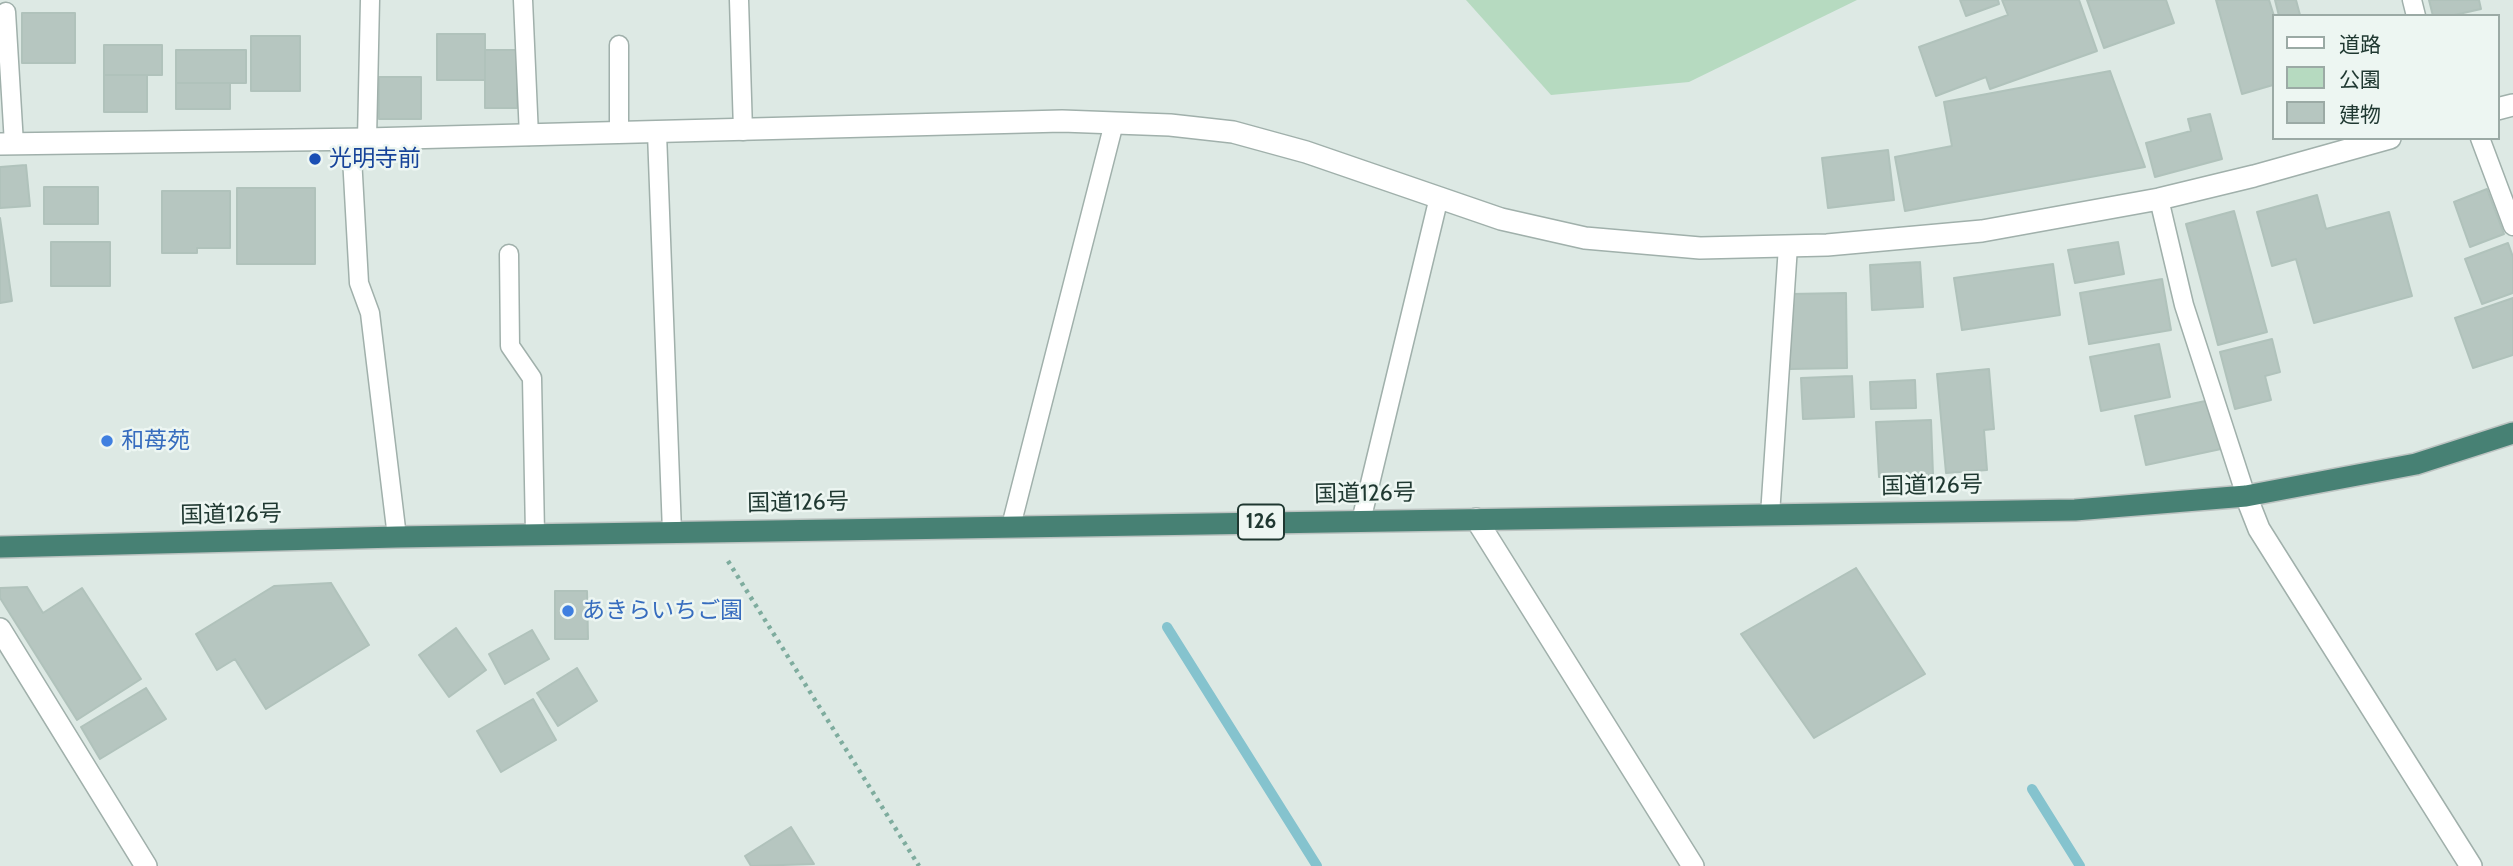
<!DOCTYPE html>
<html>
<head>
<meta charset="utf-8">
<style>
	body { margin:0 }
	#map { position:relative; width:2513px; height:866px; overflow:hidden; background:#dde9e4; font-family:Cabin,"Noto Sans JP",sans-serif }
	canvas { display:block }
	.legend { position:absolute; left:2272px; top:14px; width:228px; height:126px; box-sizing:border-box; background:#edf6f2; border:2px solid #9baaa5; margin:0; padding:9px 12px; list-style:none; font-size:21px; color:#1f3831 }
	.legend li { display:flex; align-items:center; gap:14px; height:35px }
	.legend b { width:35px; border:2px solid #9baaa5 }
</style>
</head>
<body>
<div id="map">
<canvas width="2513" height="866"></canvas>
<ul class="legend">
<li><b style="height:9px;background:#fff"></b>道路</li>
<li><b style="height:19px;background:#b6dac0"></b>公園</li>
<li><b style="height:19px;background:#b6c6c0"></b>建物</li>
</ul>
</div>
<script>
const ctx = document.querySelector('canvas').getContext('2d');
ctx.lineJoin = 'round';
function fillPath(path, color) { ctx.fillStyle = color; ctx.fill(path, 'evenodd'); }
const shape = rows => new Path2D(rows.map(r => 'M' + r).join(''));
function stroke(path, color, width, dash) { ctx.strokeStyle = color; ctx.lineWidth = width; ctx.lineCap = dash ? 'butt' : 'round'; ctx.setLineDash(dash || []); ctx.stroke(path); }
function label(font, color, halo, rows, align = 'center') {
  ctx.font = font + ' Cabin,"Noto Sans JP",sans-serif'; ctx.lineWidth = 5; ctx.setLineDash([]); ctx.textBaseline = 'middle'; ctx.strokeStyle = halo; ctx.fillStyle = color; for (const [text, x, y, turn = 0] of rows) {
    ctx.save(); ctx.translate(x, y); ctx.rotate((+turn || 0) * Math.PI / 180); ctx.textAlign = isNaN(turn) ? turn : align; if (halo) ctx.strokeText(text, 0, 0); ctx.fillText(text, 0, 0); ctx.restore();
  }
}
fillPath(shape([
	[1466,0,1857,0,1689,82,1551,95]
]), '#b6dac0');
stroke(shape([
	[1167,627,1317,866],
	[2032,789,2080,866]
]), '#85c3ce', 10);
const building = shape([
	[1960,0,1998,0,1999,4,1966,16,1960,0],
	[2002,0,2079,0,2097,51,1990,89,1986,77,1936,96,1919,47,2008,15,2002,0],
	[2087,0,2166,0,2174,23,2104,48,2087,0],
	[2216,0,2269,0,2274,16,2273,85,2242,94,2216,0],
	[2275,0,2296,0,2300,15,2279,16,2275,0],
	[2429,0,2479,0,2481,9,2450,16,2433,16,2429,0],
	[22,13,75,13,75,63,22,63,22,13],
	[437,34,485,34,485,80,437,80,437,34],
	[251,36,300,36,300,91,251,91,251,36],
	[104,45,162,45,162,75,104,75,104,45],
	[176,50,246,50,246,83,176,83,176,50],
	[485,50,517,50,517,108,485,108,485,50],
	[2110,71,2145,167,1905,211,1895,157,1952,146,1944,102,2110,71],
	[104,75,147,75,147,112,104,112,104,75],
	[379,77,421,77,421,119,379,119,379,77],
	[176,83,230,83,230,109,176,109,176,83],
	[2210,114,2222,159,2155,177,2146,143,2191,131,2188,119,2210,114],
	[1888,150,1894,200,1828,208,1822,158,1888,150],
	[26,165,30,206,0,208,0,167,26,165],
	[44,187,98,187,98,224,44,224,44,187],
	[237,188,315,188,315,264,237,264,237,188],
	[2487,189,2504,234,2470,247,2454,202,2487,189],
	[162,191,230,191,230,248,197,248,197,253,162,253,162,191],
	[2317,195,2326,229,2389,212,2412,296,2314,323,2296,259,2272,266,2257,212,2317,195],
	[2234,211,2267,332,2218,345,2186,224,2234,211],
	[0,218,12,301,0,303,0,218],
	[51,242,110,242,110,286,51,286,51,242],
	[2118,242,2124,274,2075,283,2068,250,2118,242],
	[2508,243,2513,257,2513,293,2482,304,2465,259,2508,243],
	[1920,262,1923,307,1872,310,1870,265,1920,262],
	[2053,264,2060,315,1962,330,1954,278,2053,264],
	[2162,279,2171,330,2089,344,2080,293,2162,279],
	[1846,293,1847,368,1790,369,1790,294,1846,293],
	[2513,298,2513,355,2473,368,2455,318,2513,298],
	[2272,339,2280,372,2265,376,2271,400,2235,409,2220,352,2272,339],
	[2159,344,2170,397,2101,411,2090,357,2159,344],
	[1989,369,1994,429,1984,430,1987,470,1946,473,1937,374,1989,369],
	[1852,376,1854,417,1803,419,1801,378,1852,376],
	[1915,380,1916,408,1871,409,1870,382,1915,380],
	[2210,400,2221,449,2146,465,2135,416,2210,400],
	[1931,420,1933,475,1879,477,1876,422,1931,420],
	[1856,568,1925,674,1814,738,1741,634,1856,568],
	[331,583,369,645,266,709,235,659,217,670,196,634,274,586,331,583],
	[27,587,43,613,82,588,141,679,77,720,0,598,0,588,27,587],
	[555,591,587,591,588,639,555,639,555,591],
	[456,628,486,670,449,697,419,655,456,628],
	[532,630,549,659,505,684,489,654,532,630],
	[577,668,597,701,558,726,537,693,577,668],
	[146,688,166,719,100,759,81,727,146,688],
	[533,699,556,740,501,772,477,731,533,699],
	[791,827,814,864,751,866,745,856,791,827]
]);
fillPath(building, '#b6c6c0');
stroke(building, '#b0c2bb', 2);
const service = shape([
	[523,0,529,136],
	[739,0,743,131],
	[2412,0,2416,16],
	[6,12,14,144],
	[619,45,619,133],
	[657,133,672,532],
	[2480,138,2513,226],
	[351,139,359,283,370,313,397,537],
	[367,139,370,0],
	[2159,199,2184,305,2246,496],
	[509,254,510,346,532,378,535,534],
	[1770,515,1788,246],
	[1361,521,1439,197],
	[1011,526,1114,123]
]);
const minor = shape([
	[2246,496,2259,529,2471,866],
	[1476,519,1693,866],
	[0,629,146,866]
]);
const tertiary = shape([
	[2497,109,2513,105],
	[0,144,367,139,1062,121,1170,125,1233,132,1306,152,1501,219,1585,238,1700,248,1827,245,1982,231,2159,199,2254,176,2390,138]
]);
const trunk = shape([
	[0,547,397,537,2075,510,2246,496,2416,464,2513,433]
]);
stroke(service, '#a0b0ab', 21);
stroke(minor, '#a0b0ab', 24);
stroke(tertiary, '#a0b0ab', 24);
stroke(trunk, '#bcc3c1', 24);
stroke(shape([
	[728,561,919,866]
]), '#7eac9e', 4.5, [3.5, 5]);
stroke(service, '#fff', 18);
stroke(minor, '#fff', 21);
stroke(tertiary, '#fff', 21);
stroke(trunk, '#478174', 21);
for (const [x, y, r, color] of [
	[315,159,7,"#1a4fb4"],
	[107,441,7,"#3f7fe0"],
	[568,611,7,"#3f7fe0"]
]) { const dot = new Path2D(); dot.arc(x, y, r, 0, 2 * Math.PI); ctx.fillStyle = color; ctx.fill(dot); stroke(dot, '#edf6f2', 2.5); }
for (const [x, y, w] of [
	[1261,522,46]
]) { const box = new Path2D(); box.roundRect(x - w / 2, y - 17.5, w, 35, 5); ctx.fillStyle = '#edf6f2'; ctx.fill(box); stroke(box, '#1f3831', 2); }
label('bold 21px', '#1f3831', null, [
	["126",1261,522]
]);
label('23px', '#164399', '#edf6f2', [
	["光明寺前",329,159]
], 'left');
label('23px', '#366cbe', '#edf6f2', [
	["和苺苑",121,441],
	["あきらいちご園",582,611]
], 'left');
label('23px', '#1f3831', '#edf6f2', [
	["国道126号",1932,486,-1],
	["国道126号",1365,494,-1],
	["国道126号",798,503,-1],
	["国道126号",231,515,-1]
]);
</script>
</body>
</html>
